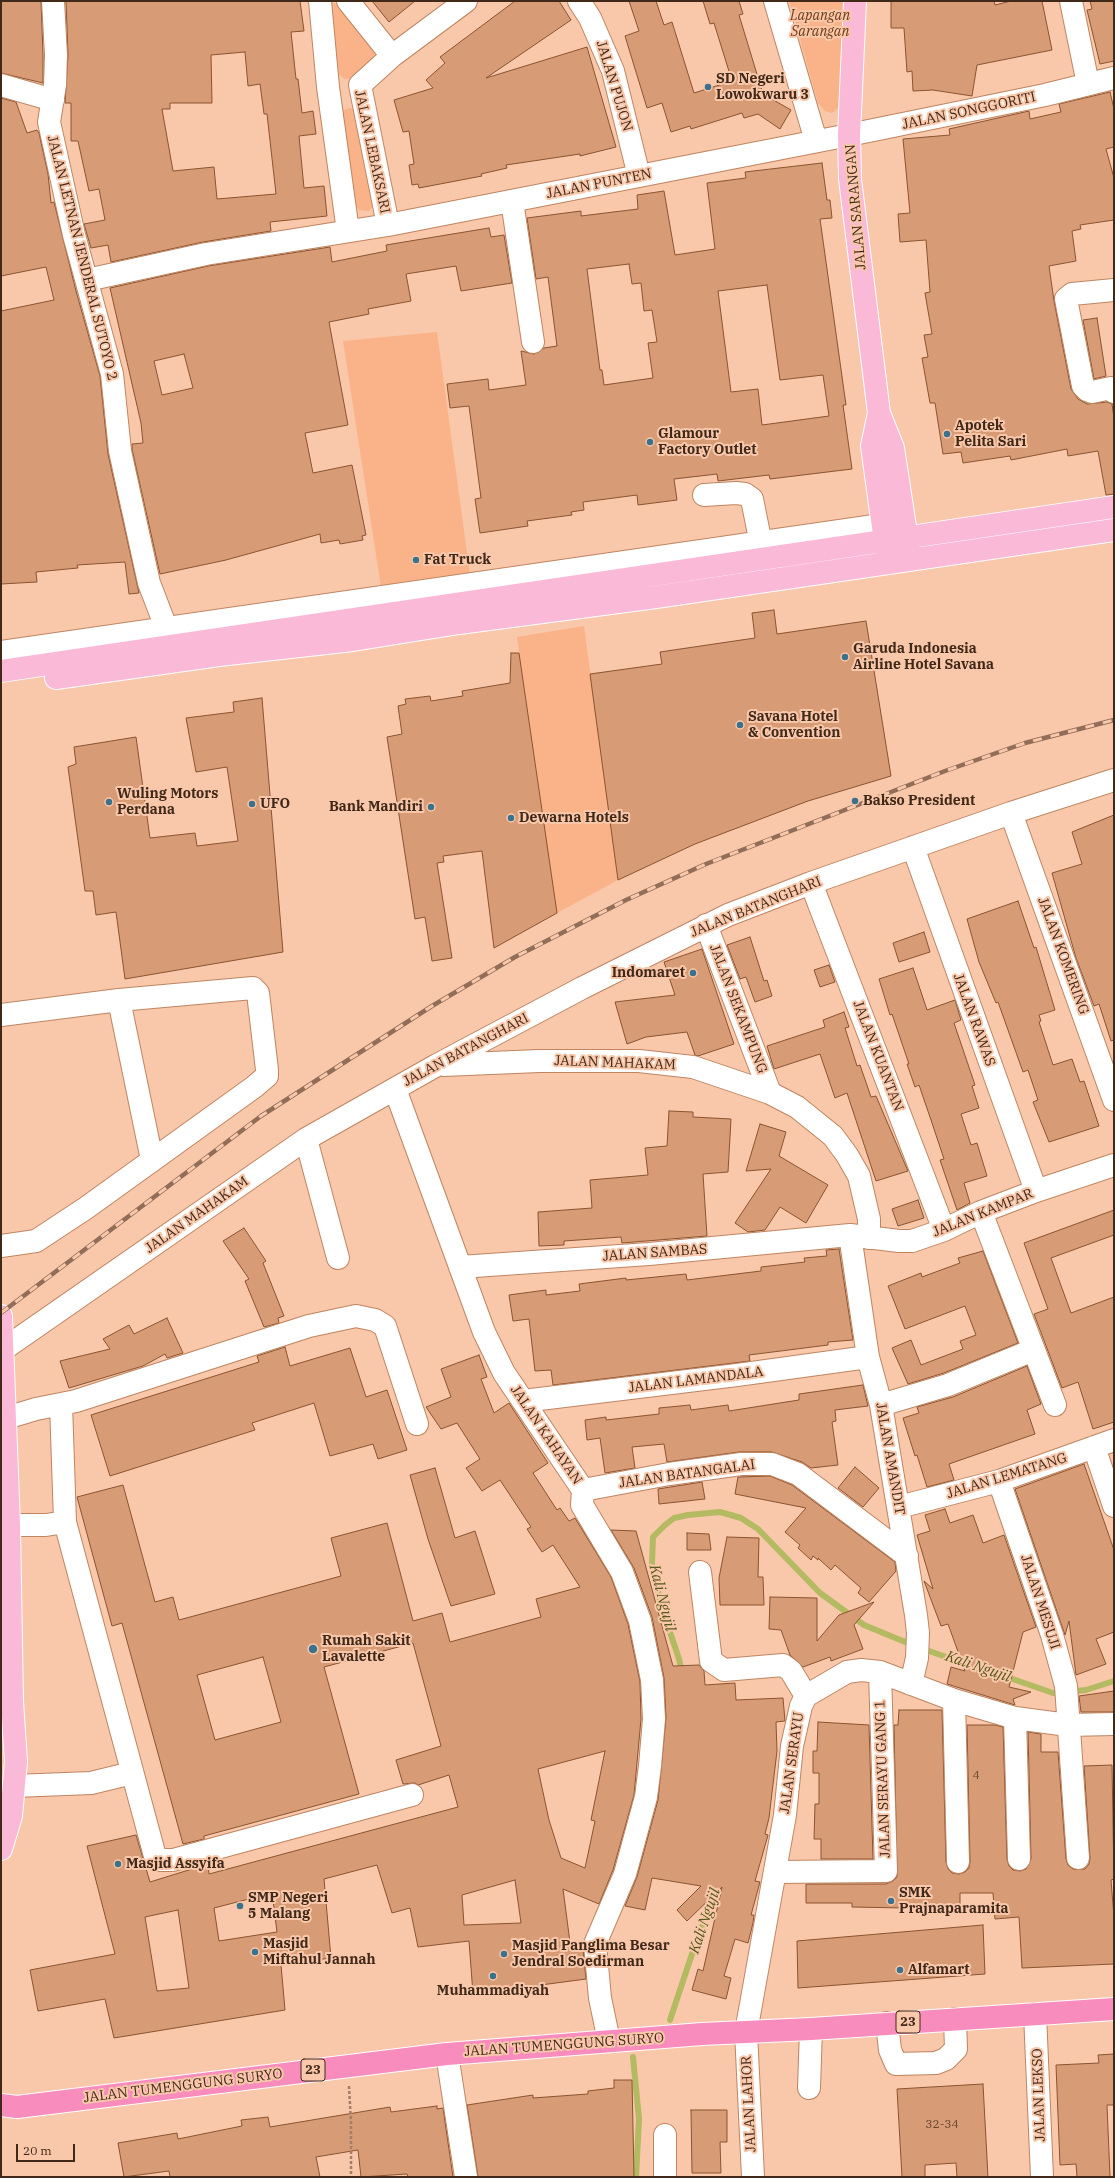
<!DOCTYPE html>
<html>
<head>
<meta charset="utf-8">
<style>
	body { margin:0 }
	#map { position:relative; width:1115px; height:2178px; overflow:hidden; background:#f9c7aa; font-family:"IBM Plex Serif",serif }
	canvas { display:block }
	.frame { position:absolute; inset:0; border:2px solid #41291a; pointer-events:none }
	.scale { position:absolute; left:16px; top:2144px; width:59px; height:18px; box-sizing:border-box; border:2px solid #41291a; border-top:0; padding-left:5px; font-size:12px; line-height:14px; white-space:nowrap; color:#41291a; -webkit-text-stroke:3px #f9c7aa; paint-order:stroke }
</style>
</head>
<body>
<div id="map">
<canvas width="1115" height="2178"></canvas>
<div class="frame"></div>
<div class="scale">20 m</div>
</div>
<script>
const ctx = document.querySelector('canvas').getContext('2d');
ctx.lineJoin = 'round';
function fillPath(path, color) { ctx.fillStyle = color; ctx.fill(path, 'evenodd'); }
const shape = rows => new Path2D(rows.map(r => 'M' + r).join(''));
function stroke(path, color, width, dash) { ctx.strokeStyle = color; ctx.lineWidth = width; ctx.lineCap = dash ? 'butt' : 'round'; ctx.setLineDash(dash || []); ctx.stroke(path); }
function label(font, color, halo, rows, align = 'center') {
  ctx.font = font + ' "IBM Plex Serif",serif'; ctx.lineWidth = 4; ctx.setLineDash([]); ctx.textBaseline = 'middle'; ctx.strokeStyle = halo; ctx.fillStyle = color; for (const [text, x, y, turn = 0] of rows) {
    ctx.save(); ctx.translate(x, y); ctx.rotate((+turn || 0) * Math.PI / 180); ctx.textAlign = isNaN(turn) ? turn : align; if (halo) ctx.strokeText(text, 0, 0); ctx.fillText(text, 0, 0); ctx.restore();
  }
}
fillPath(shape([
	[329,1,336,4,374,50,375,57,372,63,351,78,345,79,340,76,337,67],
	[789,1,844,1,840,104,837,109,832,113,825,111,818,103],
	[349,108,357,109,373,206,369,211,359,210,356,205,341,115,342,111],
	[437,332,470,575,381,587,343,341],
	[584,626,618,880,557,913,517,637]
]), '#fab388');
stroke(shape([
	[682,1673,679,1659,661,1605,652,1564,653,1537,665,1525,674,1518,688,1515,720,1512,741,1518,758,1529,820,1593,864,1625,915,1646,969,1665],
	[1004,1676,1053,1693,1086,1690,1114,1681],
	[670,2020,697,1939,718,1887],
	[633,2057,639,2119,636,2177]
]), '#b4ba61', 6);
const building = shape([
	[1,1,41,1,43,55,43,83,1,73,1,1],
	[66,1,300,1,304,31,291,32,296,79,298,79,302,113,313,111,316,134,299,136,304,188,324,186,327,216,270,222,271,231,203,242,111,262,108,245,91,248,84,224,105,220,99,189,89,191,78,141,71,141,71,103,65,103,68,55,66,1],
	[245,52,248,86,260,84,264,114,267,114,276,194,217,199,214,167,173,171,162,109,170,109,170,103,212,103,211,55,245,52],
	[372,1,415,1,389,22,372,1],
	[515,1,559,1,571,20,486,78,587,47,616,147,580,156,580,154,506,165,507,168,481,174,482,176,419,188,418,184,412,185,409,165,414,164,409,131,403,132,394,100,433,88,426,80,445,63,440,57,515,1],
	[629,1,656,1,664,25,672,22,694,93,732,81,714,23,710,24,703,1,739,1,743,14,739,15,763,94,791,110,780,129,758,114,744,118,742,113,691,129,690,126,671,132,662,103,647,108,625,36,639,31,629,1],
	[891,1,994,1,995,5,1011,1,1042,1,1052,50,977,65,972,96,933,90,913,91,912,71,907,72,904,28,891,28,891,1],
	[1090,1,1114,1,1114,61,1100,64,1087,10,1092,9,1090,1],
	[1110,92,1114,109,1114,147,1106,149,1114,178,1114,220,1080,225,1081,229,1072,231,1076,261,1049,266,1054,301,1071,389,1078,399,1087,404,1107,402,1112,404,1114,418,1114,494,1106,495,1098,451,1068,456,1067,449,1011,460,1010,456,963,463,961,452,943,454,935,403,930,403,922,358,928,357,924,335,932,334,925,293,930,292,926,240,900,242,898,214,910,213,903,139,950,135,949,129,1029,111,1030,119,1061,112,1059,104,1110,92],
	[1,98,16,102,27,133,37,130,39,133,48,174,51,203,54,202,76,291,100,376,108,454,139,593,129,594,125,562,77,565,78,568,36,572,37,582,1,584,1,311,54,300,46,267,1,276,1,98],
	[822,163,827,200,830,200,832,218,820,219,846,405,843,405,852,469,770,479,769,475,718,481,717,474,674,479,677,500,638,505,637,495,583,502,584,510,571,512,572,515,527,521,528,526,480,533,475,499,481,498,469,406,450,408,447,384,488,379,489,390,526,385,521,351,534,354,544,348,557,346,548,277,536,279,527,218,581,211,581,216,638,209,637,195,664,191,675,255,715,249,707,183,746,178,745,172,822,163],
	[629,264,632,284,641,283,644,311,652,310,657,342,648,343,653,378,604,385,602,370,600,370,587,269,629,264],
	[767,285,780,380,823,375,829,416,762,425,758,389,731,392,718,291,767,285],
	[489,228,491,237,504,235,512,283,461,291,456,266,406,274,411,301,368,309,369,314,329,322,348,425,305,433,313,473,352,465,366,535,362,536,363,540,340,544,339,540,321,543,320,534,226,560,160,574,132,449,132,444,143,443,141,423,110,288,208,266,330,247,332,262,387,251,386,245,489,228],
	[184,354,193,388,162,395,154,361,184,354],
	[1097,318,1106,376,1094,379,1083,320,1097,318],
	[774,610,777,634,866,621,891,776,808,801,695,844,618,880,590,674,662,664,660,652,755,638,752,613,774,610],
	[511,653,519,653,557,913,494,948,482,851,443,856,444,862,437,863,452,958,432,961,425,917,415,919,387,737,402,734,398,706,406,704,405,699,430,696,431,701,463,696,462,691,510,683,511,653],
	[262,698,283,952,125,979,116,912,96,915,93,891,85,891,68,767,76,764,74,747,136,737,150,838,195,833,197,846,238,841,227,767,196,772,186,718,234,712,233,702,262,698],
	[1114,815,1114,1040,1111,1041,1099,1004,1094,1006,1076,958,1052,873,1082,864,1072,832,1114,815],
	[1018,901,1034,948,1036,947,1055,1010,1039,1015,1041,1021,1039,1022,1053,1065,1072,1059,1080,1082,1084,1081,1099,1126,1049,1142,1033,1102,1038,1100,1028,1070,1023,1072,998,1002,996,1003,979,962,967,919,1018,901],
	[924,932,930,952,899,962,893,943,924,932],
	[750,937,764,981,767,980,772,996,755,1002,746,977,740,979,727,945,750,937],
	[702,949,734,1044,698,1056,695,1055,687,1032,646,1037,627,1044,615,1002,675,995,664,962,702,949],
	[829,965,835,982,820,987,814,970,829,965],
	[913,968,927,1010,955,1000,961,1020,954,1023,975,1085,972,1086,979,1108,961,1114,971,1145,977,1143,987,1176,964,1183,970,1203,957,1210,940,1160,944,1159,931,1120,919,1085,915,1087,907,1064,909,1064,892,1014,890,1015,879,979,913,968],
	[844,1012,849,1027,845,1028,857,1066,860,1065,871,1097,876,1096,908,1171,876,1181,847,1093,835,1098,820,1054,774,1069,767,1046,825,1027,823,1020,844,1012],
	[669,1111,693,1112,693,1117,731,1119,728,1172,703,1174,707,1236,622,1243,621,1237,564,1241,564,1245,539,1246,538,1212,592,1208,590,1180,648,1175,645,1148,667,1146,669,1111],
	[760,1124,786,1132,779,1156,828,1185,806,1223,780,1207,765,1230,748,1232,735,1223,771,1169,746,1171,760,1124],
	[918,1200,924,1218,898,1226,892,1209,918,1200],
	[1114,1210,1114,1235,1051,1258,1071,1313,1114,1297,1114,1422,1093,1429,1078,1382,1062,1388,1034,1314,1048,1309,1024,1243,1114,1210],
	[244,1228,266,1261,263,1263,284,1316,278,1318,279,1323,264,1327,245,1281,249,1279,223,1241,244,1228],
	[839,1249,853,1340,828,1342,828,1345,749,1355,750,1361,553,1385,551,1370,535,1371,529,1319,513,1321,509,1295,546,1290,546,1295,580,1291,579,1284,626,1278,626,1280,686,1274,687,1280,761,1271,761,1267,805,1262,804,1258,827,1256,826,1250,839,1249],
	[983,1251,1018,1343,944,1373,908,1384,892,1348,911,1340,921,1365,963,1349,960,1341,976,1335,965,1306,905,1329,888,1286,921,1273,922,1277,960,1263,958,1258,983,1251],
	[167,1318,183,1353,167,1358,165,1354,143,1366,69,1388,60,1361,110,1349,103,1339,129,1325,134,1334,167,1318],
	[285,1347,290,1366,350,1348,366,1397,387,1390,407,1450,378,1459,373,1444,330,1456,314,1403,252,1423,255,1430,110,1476,91,1415,259,1362,257,1356,285,1347],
	[479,1355,487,1377,481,1379,494,1413,509,1403,548,1463,533,1473,557,1510,560,1508,569,1521,575,1518,611,1577,628,1624,640,1682,641,1719,634,1795,613,1870,599,1904,563,1889,571,1950,583,1949,586,1979,473,1994,469,1941,418,1947,410,1908,392,1913,377,1865,324,1879,331,1958,281,1965,285,2010,114,2038,105,1999,38,2011,30,1970,115,1954,87,1846,136,1835,150,1882,208,1864,209,1874,458,1807,449,1775,418,1785,415,1783,403,1784,396,1760,441,1746,413,1643,324,1667,359,1794,204,1836,204,1839,183,1844,122,1623,112,1626,77,1497,123,1485,155,1602,173,1597,179,1620,341,1576,331,1538,387,1523,413,1621,442,1613,450,1642,541,1617,536,1599,580,1587,553,1545,542,1552,527,1529,531,1527,500,1480,482,1491,466,1468,480,1459,457,1423,441,1429,426,1407,451,1397,441,1369,479,1355],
	[263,1657,281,1722,215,1740,197,1675,263,1657],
	[605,1751,591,1820,595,1821,585,1868,561,1858,549,1820,538,1769,605,1751],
	[515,1880,521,1923,464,1925,462,1895,515,1880],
	[272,1893,277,1932,219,1941,214,1908,272,1893],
	[178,1910,189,1988,157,1991,145,1917,178,1910],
	[1027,1366,1041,1404,1027,1410,1035,1434,949,1464,954,1480,927,1487,917,1455,915,1456,903,1418,919,1413,917,1407,953,1397,1027,1366],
	[863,1385,868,1406,835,1410,836,1421,832,1422,838,1465,811,1468,802,1462,772,1452,739,1452,667,1462,664,1444,632,1447,635,1468,605,1473,600,1438,587,1440,585,1420,606,1417,606,1420,659,1414,659,1408,690,1405,691,1410,728,1405,729,1411,799,1400,799,1394,863,1385],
	[1084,1464,1114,1550,1114,1632,1096,1639,1106,1664,1076,1675,1069,1621,1065,1635,1015,1489,1084,1464],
	[855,1467,879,1488,863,1507,838,1488,855,1467],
	[435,1468,455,1538,475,1531,495,1594,451,1606,428,1539,410,1475,435,1468],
	[770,1476,792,1485,895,1562,896,1571,869,1602,858,1593,861,1588,835,1565,831,1570,818,1558,818,1560,813,1556,811,1560,798,1548,800,1545,785,1532,806,1508,735,1494,738,1477,770,1476],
	[702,1482,705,1499,659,1504,658,1489,702,1482],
	[945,1509,950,1523,973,1515,983,1543,1004,1535,1036,1627,1023,1632,1009,1687,1031,1692,1013,1699,1015,1705,947,1684,951,1667,965,1671,948,1624,941,1626,924,1581,933,1589,917,1535,930,1531,925,1515,945,1509],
	[611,1530,636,1531,673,1666,699,1665,704,1671,705,1685,735,1683,736,1700,783,1698,785,1721,776,1722,777,1751,769,1818,765,1834,768,1835,755,1881,760,1882,751,1915,754,1915,753,1923,748,1943,735,1939,724,1976,731,1978,726,1999,692,1990,698,1969,703,1971,722,1887,687,1921,677,1910,701,1886,652,1878,645,1910,625,1906,637,1877,658,1800,666,1718,664,1678,652,1617,634,1568,611,1530],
	[687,1533,709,1534,711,1550,687,1550,687,1533],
	[727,1537,759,1538,758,1577,763,1577,764,1605,720,1605,719,1578,727,1537],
	[770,1597,817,1598,817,1641,839,1615,874,1602,854,1625,863,1649,831,1661,830,1657,803,1667,790,1655,781,1630,769,1629,770,1597],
	[1114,1691,1114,1712,1081,1712,1079,1696,1114,1691],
	[899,1710,942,1710,946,1862,948,1869,952,1873,959,1874,965,1872,969,1868,970,1862,967,1725,995,1725,1003,1727,1007,1859,1009,1866,1013,1870,1020,1871,1026,1869,1031,1859,1028,1732,1041,1734,1041,1752,1058,1752,1066,1859,1068,1865,1073,1869,1085,1869,1089,1864,1090,1858,1084,1766,1112,1765,1114,1879,1111,1880,1114,1917,1114,1964,1022,1968,1019,1917,995,1919,993,1893,960,1893,960,1909,852,1907,852,1903,806,1903,806,1884,886,1884,893,1881,897,1877,894,1725,898,1725,899,1710],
	[818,1722,869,1725,873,1859,821,1859,821,1839,814,1839,815,1804,819,1804,819,1773,813,1773,813,1751,817,1751,818,1722],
	[983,1925,985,1974,798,1988,797,1941,983,1925],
	[1114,2054,1114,2105,1107,2105,1110,2177,1077,2177,1076,2164,1060,2165,1056,2065,1099,2063,1098,2055,1114,2054],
	[614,2080,632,2080,634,2177,478,2177,467,2105,533,2095,533,2098,588,2094,588,2091,614,2088,614,2080],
	[983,2084,988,2177,957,2177,956,2163,925,2165,925,2177,902,2177,897,2089,983,2084],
	[437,2106,437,2109,443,2108,453,2177,408,2177,407,2174,361,2177,358,2150,316,2157,320,2177,170,2177,169,2171,124,2177,118,2143,177,2133,178,2139,242,2126,241,2120,268,2117,270,2127,390,2107,391,2112,437,2106],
	[691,2110,727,2110,727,2142,720,2142,721,2173,692,2173,691,2110]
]);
fillPath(building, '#d79b76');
stroke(building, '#8a5431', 1);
const minor = shape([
	[53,1,56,55,55,85,49,122,74,235,112,374,120,451,149,583,167,630],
	[320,1,328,87,348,231],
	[348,1,392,56],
	[579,1,590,18,613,71,639,176],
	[775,1,816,141],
	[1071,1,1088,84],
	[1,85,53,100],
	[360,85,388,225],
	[360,85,392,56,466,1],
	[512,201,533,342],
	[87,280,206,254,388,225,849,135,1045,95,1114,78],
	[1114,290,1072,294,1066,299,1083,386,1087,390,1092,392,1111,388,1114,392],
	[704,495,736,493,745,494,752,499,761,544],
	[1,652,902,522],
	[1011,813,1114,1100],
	[913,847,1036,1191],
	[811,883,944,1230],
	[706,925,770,1093],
	[119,1000,152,1160],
	[1,1015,119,1000,253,988,258,993,267,1070,267,1076,254,1087,86,1208,36,1241,1,1246],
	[443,1065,539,1061,639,1061,693,1067,770,1093,797,1107,833,1136,847,1155,859,1176,869,1219,869,1238],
	[395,1089,484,1332,504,1373,583,1490,582,1505,622,1572,640,1621,652,1680,654,1719,650,1766,646,1797,625,1874,595,1944,600,1998,609,2041],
	[306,1139,338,1258],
	[981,1212,1055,1405],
	[850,1235,868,1357,881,1405,916,1615,918,1633,917,1658,911,1684],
	[460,1267,649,1254,850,1235,899,1241,912,1241,944,1230,981,1212,1036,1191,1114,1165],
	[1,1351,306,1139,437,1065,582,988,728,915,811,883,1011,813,1114,780],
	[523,1401,737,1375,868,1357],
	[61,1404,65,1522,156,1860,173,1860,412,1795],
	[881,1405,948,1385,1033,1350],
	[6,1418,36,1409,76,1401,309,1326,356,1316,375,1320,385,1326,417,1424],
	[1094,1447,1114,1506],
	[999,1481,1052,1635,1066,1686,1078,1858],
	[583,1490,669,1474,741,1464,772,1464,798,1474,907,1556],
	[899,1507,999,1481,1114,1440],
	[1,1521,9,1525,46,1525,65,1522],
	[700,1572,711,1661,724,1670,783,1665,791,1671,806,1696],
	[954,1700,958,1862],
	[1015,1718,1019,1859],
	[14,1786,91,1783,132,1773],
	[775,1872,886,1871,880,1672],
	[1035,2014,1042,2177],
	[887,2023,890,2050,896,2064,936,2063,946,2059,956,2049,955,2019],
	[447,2054,466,2177],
	[809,2088,811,2029],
	[665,2177,665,2135],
	[753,2177,746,2032,785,1815,792,1746,801,1706,806,1696,847,1672,861,1670,880,1672,954,1700,1015,1718,1068,1725,1114,1724]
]);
const major = shape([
	[855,1,849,135,850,179,879,413,893,448,909,553],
	[879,413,872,446,887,556],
	[1,671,1114,507],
	[56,678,219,655,353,640,459,623,656,597,1114,530],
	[1,1316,9,1525,12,1701,16,1762,11,1816,1,1849]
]);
const highway = shape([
	[1,2105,17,2107,447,2054,702,2034,811,2029,1114,2009]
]);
stroke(minor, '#bf8561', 24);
stroke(major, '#fff', 24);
stroke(highway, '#fff', 24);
stroke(shape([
	[349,2086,351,2123,351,2177]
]), '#a37d66', 2.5, [3, 2]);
stroke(minor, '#fff', 22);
stroke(major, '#fabad7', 22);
stroke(highway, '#f78cbd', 22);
const rail = shape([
	[1,1313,261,1116,432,1006,515,957,626,900,706,864,945,771,1025,743,1114,720]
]);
stroke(rail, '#926e59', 4.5);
stroke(rail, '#f9c7aa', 3, [9]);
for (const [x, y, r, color] of [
	[708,87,4,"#3a718c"],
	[947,434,4,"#3a718c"],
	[650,442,4,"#3a718c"],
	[416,560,4,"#3a718c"],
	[845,657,4,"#3a718c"],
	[740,725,4,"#3a718c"],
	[855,801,4,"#3a718c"],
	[109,802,4,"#3a718c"],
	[252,804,4,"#3a718c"],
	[431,807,4,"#3a718c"],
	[511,818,4,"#3a718c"],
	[693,973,4,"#3a718c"],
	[313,1649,5,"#3a718c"],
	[118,1864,4,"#3a718c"],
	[891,1901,4,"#3a718c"],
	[240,1906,4,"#3a718c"],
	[255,1952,4,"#3a718c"],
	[504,1954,4,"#3a718c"],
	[900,1970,4,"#3a718c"],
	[493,1976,4,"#3a718c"]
]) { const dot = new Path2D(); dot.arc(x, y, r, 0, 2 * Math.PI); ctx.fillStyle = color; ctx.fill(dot); stroke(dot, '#f9c7aa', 1.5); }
label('12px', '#664631', null, [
	["4",976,1776],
	["32-34",942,2125]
]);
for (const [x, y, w] of [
	[908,2022,24],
	[313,2070,24]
]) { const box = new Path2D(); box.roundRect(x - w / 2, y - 11, w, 22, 3); ctx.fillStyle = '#f9c7aa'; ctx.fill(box); stroke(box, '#41291a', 1); }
label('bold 13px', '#41291a', null, [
	["23",908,2022],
	["23",313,2070]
]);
label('italic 14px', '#703d1a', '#f9c7aa', [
	["Lapangan",820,16],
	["Sarangan",820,32]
]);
label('bold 14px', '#41291a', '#f9c7aa', [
	["SD Negeri",716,79],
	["Lowokwaru 3",716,95],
	["Apotek",955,426],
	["Pelita Sari",955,442],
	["Glamour",658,434],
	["Factory Outlet",658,450],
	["Fat Truck",424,560],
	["Garuda Indonesia",853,649],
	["Airline Hotel Savana",853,665],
	["Savana Hotel",748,717],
	["& Convention",748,733],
	["Wuling Motors",117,794],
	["Perdana",117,810],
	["Bakso President",863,801],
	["UFO",260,804],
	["Bank Mandiri",423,807,"right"],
	["Dewarna Hotels",519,818],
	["Indomaret",685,973,"right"],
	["Rumah Sakit",322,1641],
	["Lavalette",322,1657],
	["Masjid Assyifa",126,1864],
	["SMK",899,1893],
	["Prajnaparamita",899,1909],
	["SMP Negeri",248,1898],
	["5 Malang",248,1914],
	["Masjid",263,1944],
	["Miftahul Jannah",263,1960],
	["Masjid Panglima Besar",512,1946],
	["Jendral Soedirman",512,1962],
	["Alfamart",908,1970],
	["Muhammadiyah",493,1991,"center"]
], 'left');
label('14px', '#41291a', '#f9c7aa', [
	["JALAN PUJON",614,86,73],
	["JALAN SONGGORITI",969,111,-12],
	["JALAN LEBAKSARI",372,152,78],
	["JALAN PUNTEN",599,184,-11],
	["JALAN SARANGAN",856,207,-95],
	["JALAN LETNAN JENDERAL SUTOYO 2",82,258,76],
	["JALAN BATANGHARI",756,907,-22],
	["JALAN KOMERING",1063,956,70],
	["JALAN SEKAMPUNG",738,1009,69],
	["JALAN RAWAS",974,1020,70],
	["JALAN BATANGHARI",466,1050,-28],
	["JALAN KUANTAN",878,1056,69],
	["JALAN MAHAKAM",615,1063,2],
	["JALAN KAMPAR",983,1213,-22],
	["JALAN MAHAKAM",197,1215,-35],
	["JALAN SAMBAS",655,1253,-4],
	["JALAN LAMANDALA",696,1380,-7],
	["JALAN KAHAYAN",546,1435,56],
	["JALAN AMANDIT",890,1459,80],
	["JALAN BATANGALAI",687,1474,-8],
	["JALAN LEMATANG",1007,1476,-17],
	["JALAN MESUJI",1040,1602,72],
	["JALAN SERAYU",792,1763,-82],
	["JALAN SERAYU GANG 1",883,1779,-92],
	["JALAN TUMENGGUNG SURYO",564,2045,-4],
	["JALAN TUMENGGUNG SURYO",183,2086,-7],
	["JALAN LEKSO",1039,2095,-92],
	["JALAN LAHOR",749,2104,-93]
]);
label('italic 15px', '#575a19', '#f9c7aa', [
	["Kali Ngujil",662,1598,76],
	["Kali Ngujil",978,1667,19],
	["Kali Ngujil",705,1921,-71]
]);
</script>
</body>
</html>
